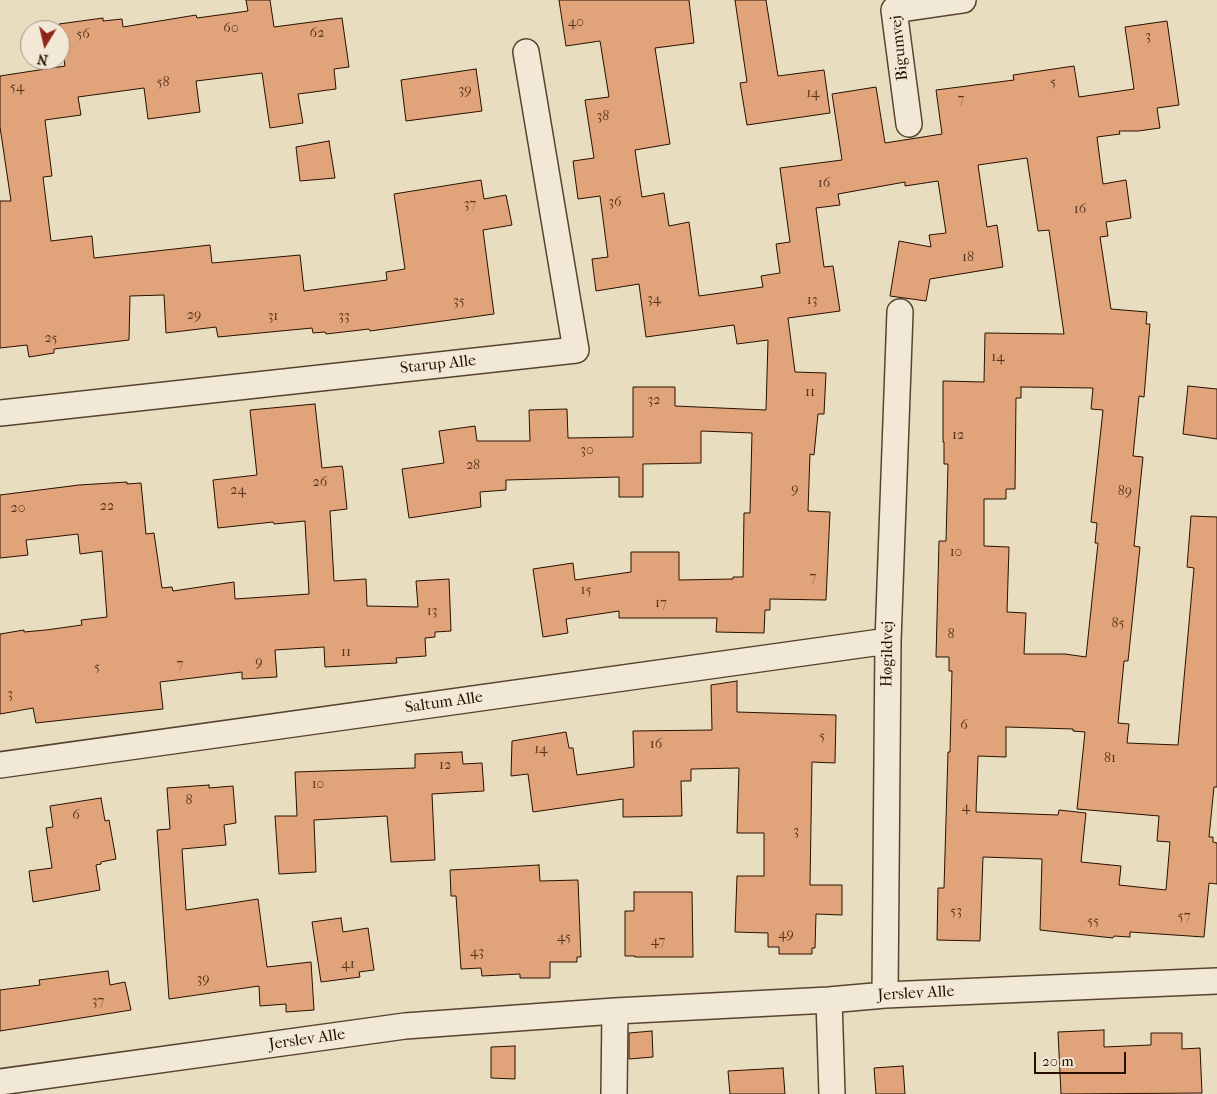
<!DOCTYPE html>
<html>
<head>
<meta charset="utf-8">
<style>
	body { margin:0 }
	#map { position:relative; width:1217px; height:1094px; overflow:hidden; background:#e9ddbf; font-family:"IM FELL French Canon",serif }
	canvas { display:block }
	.north { position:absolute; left:20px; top:20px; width:50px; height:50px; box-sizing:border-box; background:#f1e9d5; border:1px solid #a19280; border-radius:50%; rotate:189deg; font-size:14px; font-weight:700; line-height:20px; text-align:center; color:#281000 }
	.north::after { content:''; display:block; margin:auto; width:18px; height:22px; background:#8f2418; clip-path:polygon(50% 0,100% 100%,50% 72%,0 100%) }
	.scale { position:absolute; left:1034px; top:1052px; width:92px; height:22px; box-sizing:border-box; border:2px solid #281000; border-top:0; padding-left:6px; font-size:15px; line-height:18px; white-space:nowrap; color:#281000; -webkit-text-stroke:4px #f1e9d5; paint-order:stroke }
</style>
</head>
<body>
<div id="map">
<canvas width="1217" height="1094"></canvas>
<div class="north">N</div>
<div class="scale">20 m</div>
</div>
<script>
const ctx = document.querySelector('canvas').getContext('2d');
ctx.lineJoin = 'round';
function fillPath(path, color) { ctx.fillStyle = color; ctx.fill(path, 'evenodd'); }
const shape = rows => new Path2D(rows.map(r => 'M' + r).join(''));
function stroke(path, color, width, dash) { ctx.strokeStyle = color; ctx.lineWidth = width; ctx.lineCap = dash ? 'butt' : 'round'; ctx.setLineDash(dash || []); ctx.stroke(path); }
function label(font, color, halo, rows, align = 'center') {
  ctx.font = font + ' "IM FELL French Canon",serif'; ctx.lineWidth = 4; ctx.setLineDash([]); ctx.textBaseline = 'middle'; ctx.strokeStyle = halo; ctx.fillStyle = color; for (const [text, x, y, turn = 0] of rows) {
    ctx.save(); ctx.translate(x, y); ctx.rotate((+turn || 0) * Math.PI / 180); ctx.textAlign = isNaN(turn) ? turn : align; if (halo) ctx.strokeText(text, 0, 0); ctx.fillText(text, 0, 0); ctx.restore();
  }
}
const building = shape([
	[246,0,270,0,274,27,342,18,349,67,334,69,336,89,298,94,303,123,270,128,262,73,196,81,200,112,148,119,144,88,78,97,81,115,45,120,52,176,43,177,51,241,92,236,94,258,210,245,212,263,300,255,304,291,387,280,386,272,405,269,394,194,481,180,484,199,506,195,512,225,483,230,494,314,370,331,369,329,326,334,325,332,313,333,312,328,218,337,216,327,166,333,164,295,130,296,129,340,54,349,54,353,29,357,27,345,0,348,0,201,11,201,0,127,0,76,65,66,59,24,103,18,103,21,122,19,123,27,196,15,197,18,248,11,246,0],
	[559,0,689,0,694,43,655,48,670,144,635,150,642,197,664,193,669,226,689,222,699,296,763,287,761,276,780,273,776,244,790,242,780,168,842,160,832,94,876,87,885,143,942,134,936,90,1014,80,1013,75,1074,66,1079,97,1134,89,1125,27,1167,21,1179,105,1157,108,1160,128,1138,131,1119,131,1120,134,1097,137,1103,184,1126,180,1131,218,1106,222,1108,236,1100,237,1111,309,1147,312,1146,324,1150,324,1144,397,1139,396,1133,456,1143,457,1134,546,1140,547,1128,661,1124,661,1118,723,1129,724,1127,743,1178,745,1194,568,1187,567,1191,516,1217,517,1217,787,1214,787,1209,837,1213,837,1213,842,1217,843,1217,884,1209,883,1204,937,1130,932,1130,937,1114,936,1113,938,1040,930,1042,859,983,857,980,941,937,940,938,888,944,888,948,752,950,752,952,671,949,671,949,657,936,657,939,541,946,541,948,464,944,464,944,442,943,442,943,381,984,382,985,333,1064,334,1049,230,1038,231,1027,158,978,165,987,227,997,225,1003,267,930,279,926,301,890,296,899,241,931,247,929,235,946,233,938,181,905,186,905,182,838,194,840,205,816,208,824,267,833,266,840,311,788,318,795,372,826,373,824,414,818,414,814,455,810,454,808,511,830,512,826,600,770,599,770,610,765,610,764,633,716,632,717,618,619,618,619,611,566,619,568,633,543,637,533,569,573,563,575,580,631,572,631,552,679,552,679,580,733,579,733,577,743,577,744,513,750,513,752,433,701,431,701,463,643,464,643,497,619,497,619,477,506,480,506,490,480,492,481,507,409,518,402,469,444,463,439,431,475,426,477,441,530,441,529,410,567,409,568,438,633,437,633,387,675,387,675,406,766,410,768,340,737,344,734,325,646,337,639,284,596,291,592,259,608,257,600,196,578,199,573,161,594,158,585,100,609,97,600,41,566,46,559,0],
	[1021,387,1093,388,1091,409,1103,410,1091,522,1097,523,1095,543,1098,543,1086,657,1065,654,1024,654,1026,613,1007,612,1009,547,984,546,984,499,1006,499,1006,489,1015,489,1016,398,1021,398,1021,387],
	[1006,727,1073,729,1073,731,1085,732,1077,809,1159,816,1157,841,1170,842,1166,890,1119,885,1121,866,1081,862,1086,813,1059,810,1058,815,976,812,978,756,1006,757,1006,727],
	[735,0,766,0,778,76,824,70,830,113,747,125,740,83,747,82,735,0],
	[476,69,482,111,406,121,401,80,476,69],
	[329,141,335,178,300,181,296,147,329,141],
	[1188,386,1217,389,1217,439,1183,434,1188,386],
	[315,404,322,468,342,466,343,470,347,509,330,511,334,581,366,579,367,606,418,607,416,581,449,579,451,631,435,632,435,637,425,638,426,656,396,658,397,663,325,667,324,647,275,650,277,677,242,679,242,672,160,682,163,709,36,723,33,708,0,714,0,634,24,630,24,632,46,630,82,625,81,620,107,617,102,551,80,554,78,534,26,540,28,555,0,558,0,495,79,485,127,482,127,484,141,483,146,534,154,533,162,588,172,587,173,591,234,582,235,599,309,594,305,521,274,524,273,522,218,528,213,480,257,475,250,410,315,404],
	[737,681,737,712,836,715,835,763,812,762,810,885,842,885,842,915,816,914,815,948,812,948,812,954,779,954,779,947,768,947,768,933,735,932,737,876,764,876,764,833,737,833,739,768,691,769,691,781,681,781,682,816,623,817,623,799,533,812,528,774,511,776,512,741,566,732,569,748,573,748,577,775,634,767,633,731,712,730,711,685,737,681],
	[462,752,463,764,482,763,484,791,432,794,435,860,391,862,387,816,314,820,316,872,279,874,275,816,297,816,295,772,415,768,415,754,462,752],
	[209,785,209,788,233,786,236,823,224,825,226,845,182,849,186,910,258,899,267,967,311,962,314,1010,286,1012,286,1004,260,1006,259,986,169,999,157,830,170,829,167,788,209,785],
	[101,798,105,821,109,820,116,859,101,862,101,864,96,865,100,890,33,902,29,871,52,868,46,828,53,827,50,806,101,798],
	[539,865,540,881,578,880,581,957,577,957,577,962,550,962,550,978,520,978,520,974,482,976,481,968,461,969,456,896,451,896,450,870,539,865],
	[634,892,692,892,693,957,635,957,635,956,625,956,625,911,634,911,634,892],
	[341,918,343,932,368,928,374,970,359,972,360,977,321,982,312,922,341,918],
	[108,971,110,985,125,982,131,1010,0,1031,0,990,40,985,39,980,108,971],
	[1104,1030,1104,1047,1151,1045,1151,1033,1182,1033,1182,1049,1200,1048,1202,1093,1061,1094,1058,1032,1104,1030],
	[652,1031,653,1057,629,1059,629,1033,652,1031],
	[515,1046,515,1079,491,1078,491,1047,515,1046],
	[903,1066,905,1094,876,1094,874,1068,903,1066],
	[783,1068,785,1094,730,1094,728,1071,783,1068]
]);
fillPath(building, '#e1a37a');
stroke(building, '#281000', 1);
const street = shape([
	[909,124,894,10,963,0],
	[0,413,576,350,526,52],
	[0,765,888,641],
	[885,995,888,641,900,312],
	[829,1000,832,1094],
	[0,1082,405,1026,615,1011,829,1000,885,995,1217,981],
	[614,1094,615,1011]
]);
stroke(street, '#584330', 28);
stroke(street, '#f1e9d5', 25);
label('14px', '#56351e', null, [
	["40",576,23],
	["60",231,29],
	["62",317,34],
	["56",83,35],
	["3",1148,37],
	["58",163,83],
	["5",1053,83],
	["54",17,88],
	["39",465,91],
	["14",813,94],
	["7",961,100],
	["38",603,117],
	["16",824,184],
	["36",615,203],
	["37",470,205],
	["16",1080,210],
	["18",968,258],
	["34",654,300],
	["13",812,301],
	["35",459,302],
	["29",194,316],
	["31",273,317],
	["33",344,317],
	["25",51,339],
	["14",998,358],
	["11",810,393],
	["32",654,401],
	["12",958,436],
	["30",587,451],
	["28",473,466],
	["26",320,483],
	["9",795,490],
	["24",238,491],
	["89",1125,492],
	["22",107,507],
	["20",18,509],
	["10",956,553],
	["7",813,578],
	["15",586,591],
	["17",661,604],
	["13",432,612],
	["85",1118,624],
	["8",951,635],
	["11",346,653],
	["9",259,663],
	["7",180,665],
	["5",97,668],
	["3",10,695],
	["6",964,726],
	["5",822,737],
	["16",656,745],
	["14",541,750],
	["81",1110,759],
	["12",445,766],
	["10",318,785],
	["8",189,801],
	["4",966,808],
	["6",76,816],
	["3",796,832],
	["53",956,912],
	["57",1184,917],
	["55",1093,922],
	["49",786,935],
	["45",564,938],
	["47",658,942],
	["43",477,953],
	["41",348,965],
	["39",203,980],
	["37",98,1002]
]);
label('16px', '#281000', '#f1e9d5', [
	["Bigumvej",900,48,-96],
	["Starup Alle",438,365,-6],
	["Høgildvej",888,654,-89],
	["Saltum Alle",444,703,-8],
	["Jerslev Alle",916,994,-3],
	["Jerslev Alle",307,1040,-8]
]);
</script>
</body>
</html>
